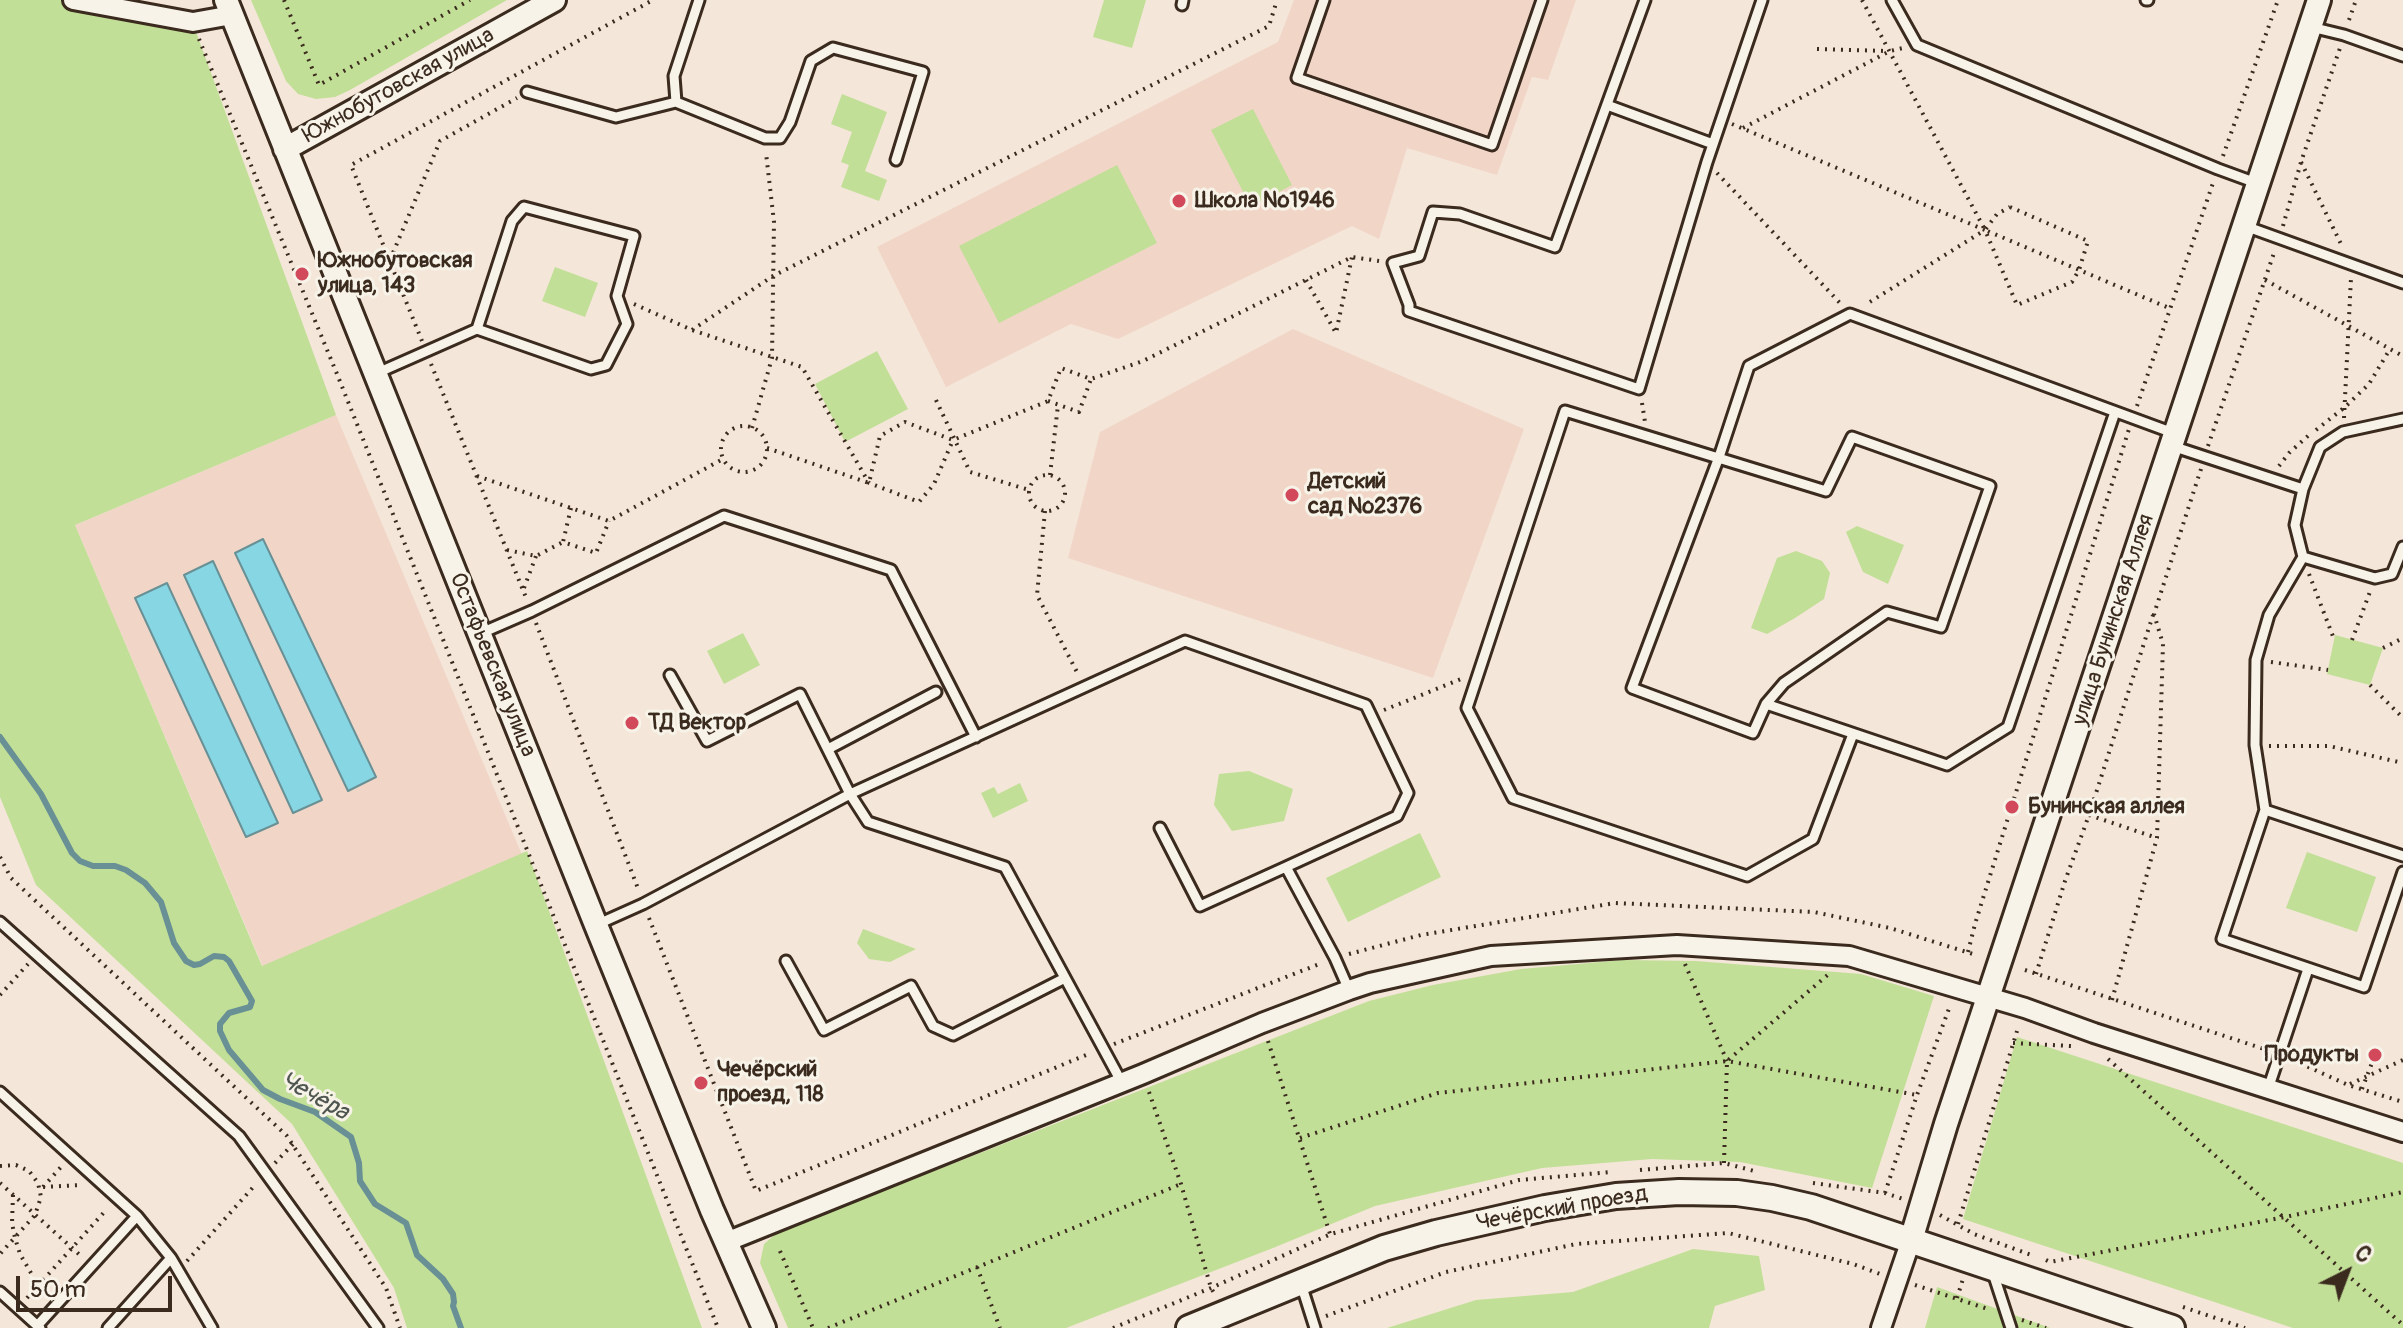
<!DOCTYPE html>
<html>
<head>
<meta charset="utf-8">
<style>
	body { margin:0 }
	#map { position:relative; width:2403px; height:1328px; overflow:hidden; background:#f4e6d9; font-family:Pangolin,sans-serif }
	canvas { display:block }
	.north { position:absolute; left:2307px; top:1232px; width:80px; height:80px; -webkit-text-stroke:6px #f7f3e8; paint-order:stroke; rotate:42deg; font-size:22px; font-weight:700; line-height:32px; text-align:center; color:#3b2a1e }
	.north::after { content:''; display:block; margin:auto; width:28px; height:36px; background:#3b2a1e; clip-path:polygon(50% 0,100% 100%,50% 72%,0 100%) }
	.scale { position:absolute; left:16px; top:1276px; width:156px; height:36px; box-sizing:border-box; border:4px solid #3b2a1e; border-top:0; padding-left:10px; font-size:24px; line-height:28px; white-space:nowrap; color:#3b2a1e; -webkit-text-stroke:6px #f7f3e8; paint-order:stroke }
</style>
</head>
<body>
<div id="map">
<canvas width="2403" height="1328"></canvas>
<div class="north">С</div>
<div class="scale">50 m</div>
</div>
<script>
const ctx = document.querySelector('canvas').getContext('2d');
ctx.lineJoin = 'round';
function fillPath(path, color) { ctx.fillStyle = color; ctx.fill(path, 'evenodd'); }
const shape = rows => new Path2D(rows.map(r => 'M' + r).join(''));
function stroke(path, color, width, dash) { ctx.strokeStyle = color; ctx.lineWidth = width; ctx.lineCap = dash ? 'butt' : 'round'; ctx.setLineDash(dash || []); ctx.stroke(path); }
function label(font, color, halo, rows, align = 'center') {
  ctx.font = font + ' Pangolin,sans-serif'; ctx.lineWidth = 6; ctx.setLineDash([]); ctx.textBaseline = 'middle'; ctx.strokeStyle = halo; ctx.fillStyle = color; for (const [text, x, y, turn = 0] of rows) {
    ctx.save(); ctx.translate(x, y); ctx.rotate((+turn || 0) * Math.PI / 180); ctx.textAlign = isNaN(turn) ? turn : align; if (halo) ctx.strokeText(text, 0, 0); ctx.fillText(text, 0, 0); ctx.restore();
  }
}
fillPath(shape([
	[1294,0,1576,0,1548,80,1532,77,1497,175,1407,148,1379,239,1352,226,1118,339,1071,324,946,387,877,247,1278,42],
	[1293,329,1524,429,1433,678,1068,558,1100,432],
	[336,415,523,857,263,967,75,525]
]), '#f1d6c8');
fillPath(shape([
	[0,0,69,0,195,29,336,415,75,525,262,966,527,851,702,1328,407,1328,394,1288,292,1124,36,885,0,797],
	[251,0,507,0,350,90,335,97,316,99,298,94,286,81],
	[1104,0,1146,0,1132,48,1093,37],
	[842,94,887,112,865,171,887,180,879,201,841,187,849,165,841,162,852,132,831,124],
	[1253,109,1292,185,1251,207,1211,130],
	[1117,165,1157,243,999,323,959,246],
	[555,267,598,283,585,317,542,301],
	[877,351,908,409,845,442,815,384],
	[1857,526,1904,545,1888,584,1863,572,1846,532],
	[1796,551,1822,561,1830,573,1824,599,1795,618,1767,634,1751,628,1777,558],
	[743,633,760,665,724,684,707,651],
	[2335,635,2383,648,2370,685,2327,674],
	[1249,771,1293,789,1284,821,1232,831,1214,805,1219,774],
	[1020,783,1028,801,993,818,981,793,994,787,998,794],
	[1420,833,1441,877,1348,922,1326,878],
	[2307,852,2376,877,2357,932,2286,908],
	[863,929,916,949,890,962,869,959,857,943],
	[1623,960,1696,961,1861,974,1934,996,1872,1188,1740,1162,1652,1159,1542,1168,1375,1206,1273,1248,1066,1328,788,1328,760,1263,764,1244,778,1232,1369,1001,1433,985,1521,969],
	[2017,1037,2403,1163,2403,1328,2293,1328,1963,1219],
	[1693,1249,1759,1256,1765,1290,1715,1306,1709,1328,1387,1328,1476,1300,1573,1292],
	[1937,1287,2050,1328,1925,1328]
]), '#c2df97');
const water = shape([
	[263,539,376,777,348,791,235,553,263,539],
	[213,561,322,800,293,813,184,575,213,561],
	[167,583,278,823,246,837,135,598,167,583]
]);
fillPath(water, '#87d6e4');
stroke(water, '#699195', 2);
stroke(shape([
	[0,737,41,794,72,853,80,861,93,866,115,866,126,870,145,883,161,902,174,943,186,961,194,965,200,964,214,956,224,957,229,961,252,1001,250,1007,229,1013,220,1024,220,1031,229,1050,263,1090,280,1099,315,1112,351,1137,359,1163,360,1181,375,1204,406,1223,417,1255,443,1279,453,1294,454,1302,453,1306,461,1328]
]), '#699195', 6);
const service = shape([
	[699,0,674,76,676,102,765,138,780,138,790,122,811,61,833,48,923,72,896,160],
	[1324,0,1297,78,1492,145,1542,0],
	[1645,0,1555,247,1460,214,1433,212,1419,256,1393,263,1409,305,1409,311,1639,389,1707,162,1762,0],
	[1892,0,1917,45,2218,169,2259,184],
	[2146,0,2148,0],
	[1182,5,1183,0],
	[2311,27,2344,35,2403,56],
	[527,92,616,117,676,102],
	[1607,105,1713,144],
	[2245,226,2403,283],
	[375,374,477,329,512,221,524,207,634,236,617,296,627,324,606,365,591,369,477,329],
	[2115,412,2008,727,1947,765,1766,704,1753,733,1632,688,1719,457,1749,366,1850,314,2176,434],
	[2172,446,2303,489,2295,525,2303,557,2375,578,2392,574,2403,547],
	[2303,489,2320,447,2343,432,2403,419],
	[2303,557,2269,615,2256,660,2255,745,2265,810,2222,939,2364,987,2403,872],
	[479,634,532,611,724,516,891,570,976,737],
	[670,675,707,741,800,694,850,794,868,822,1005,867,1122,1083],
	[1766,704,1784,683,1887,612,1941,627,1990,486,1852,437,1826,491,1565,411,1467,708,1513,798,1747,876,1813,839,1853,734],
	[828,749,936,692],
	[2265,810,2403,856],
	[1160,828,1200,906,1286,867],
	[0,922,239,1136,378,1328],
	[596,925,643,904,850,794,1185,641,1366,705,1408,793,1397,816,1286,867,1335,958,1349,990],
	[786,961,824,1030,911,986,933,1026,953,1035,1065,978],
	[2268,1089,2308,969],
	[0,1092,137,1216,171,1258,108,1328],
	[171,1258,212,1328],
	[1992,1270,2011,1328],
	[1301,1284,1315,1328],
	[0,1292,40,1328],
	[37,1326,137,1216]
]);
const minor = shape([
	[73,0,193,22,232,15],
	[726,1242,1143,1074,1262,1023,1349,990,1370,983,1491,956,1677,945,1849,956,2025,1008,2094,1033,2403,1132],
	[1881,1328,1911,1240]
]);
const tertiary = shape([
	[226,0,596,925,712,1210,764,1328],
	[285,149,554,0],
	[1911,1240,1946,1124,2319,0]
]);
const secondary = shape([
	[1189,1328,1384,1248,1436,1233,1545,1208,1616,1196,1679,1192,1737,1193,1772,1198,1811,1207,2172,1328]
]);
stroke(service, '#3b2a1e', 15);
stroke(minor, '#3b2a1e', 24);
stroke(tertiary, '#3b2a1e', 28);
stroke(secondary, '#3b2a1e', 30);
stroke(shape([
	[284,0,319,85,470,0],
	[1862,0,1985,230,2169,308],
	[2349,20,2356,0],
	[199,39,337,374,718,1328],
	[1817,49,1887,51],
	[1732,124,1985,230,1865,305],
	[1743,128,1890,51,1903,48],
	[2223,156,2278,0],
	[2301,162,2341,244],
	[1717,173,1840,303],
	[2010,207,2088,241,2079,270,2072,282,2017,305,1985,230,1997,214,2010,207],
	[2283,226,2301,162,2340,48],
	[390,260,440,141,517,98],
	[1306,280,1336,333,1352,257],
	[2265,280,2392,350],
	[634,304,692,330,802,367,869,483,919,502,934,484,953,440],
	[692,330,773,276,1269,26,1277,0],
	[422,341,351,165,653,0],
	[431,364,527,600],
	[936,400,970,472,1029,490],
	[1048,401,1079,412,1091,379],
	[1642,403,1645,422],
	[2137,406,2213,183],
	[2344,418,2351,278],
	'721 449a23 23 0 1 1 46 0a23 23 0 1 1-46 0Z',
	[752,428,772,358,774,222,766,153],
	[2316,430,2345,407,2369,384,2390,349,2403,356],
	[2208,446,2275,250],
	[767,448,869,483,880,436,905,422,953,440,1048,401,1061,368,1091,379,1143,361,1352,257,1379,261],
	[2279,466,2289,453,2309,435],
	[1050,475,1058,405],
	'1029 493a18 18 0 1 1 36 0a18 18 0 1 1-36 0Z',
	[477,476,609,521,723,459],
	[571,508,563,542,596,553,609,521],
	[1045,511,1037,595,1078,674],
	[507,550,536,556,563,542],
	[2309,574,2334,639],
	[524,588,536,556],
	[536,623,639,891],
	[2352,640,2371,589],
	[2383,648,2403,638],
	[2271,662,2328,670],
	[2370,685,2403,718],
	[1384,710,1461,679],
	[2269,746,2329,746,2403,763],
	[2089,815,2157,838],
	[0,857,11,878,287,1136,386,1288,400,1328],
	[649,918,756,1191,1091,1053],
	[1968,952,1975,924,2129,429],
	[1349,954,1421,935,1615,903,1814,912,1890,928,1976,955],
	[1685,964,1727,1061],
	[2025,970,2267,1050],
	[2036,974,2065,881,2089,815,2153,615],
	[0,995,28,964],
	[2112,1000,2157,838,2163,644,2154,614,2201,469],
	[1268,1041,1330,1234],
	[2013,1043,2071,1046],
	[1114,1044,1322,963],
	[2108,1059,2403,1325],
	[2293,1060,2348,1085,2403,1102],
	[2350,1084,2403,1060],
	[2362,1089,2375,1055],
	[1149,1092,1181,1184,1211,1288,1216,1296],
	[1300,1138,1438,1093,1727,1061,1917,1095],
	[275,1163,293,1144],
	[1724,1163,1727,1061,1830,973],
	[0,1166,16,1165,29,1171,38,1183,41,1197,35,1215,0,1254],
	[1640,1170,1724,1163,1758,1172],
	[0,1183,81,1256],
	[1813,1183,1885,1193,1903,1199],
	[43,1187,81,1185],
	[43,1187,61,1167],
	[1885,1193,1917,1095,1950,1006],
	[13,1195,12,1223,15,1238,20,1254,38,1285],
	[1940,1215,1974,1234,2034,1256],
	[1958,1224,2017,1031],
	[780,1251,813,1328],
	[2046,1260,2050,1262,2285,1217,2403,1192],
	[187,1261,256,1184],
	[977,1267,1000,1328],
	[1915,1285,1991,1310],
	[27,1298,107,1209],
	[1957,1298,1963,1279],
	[2183,1307,2245,1328],
	[1326,1316,1446,1272,1576,1244,1728,1233,1853,1264,1880,1274],
	[2022,1320,2046,1328],
	[828,1328,1181,1184],
	[1113,1328,1211,1288,1331,1234,1519,1180,1611,1172]
]), '#3b2a1e', 4, [2, 6]);
stroke(service, '#f7f3e8', 9);
stroke(minor, '#f7f3e8', 18);
stroke(tertiary, '#f7f3e8', 22);
stroke(secondary, '#f7f3e8', 24);
for (const [x, y, r, color] of [
	[1179,201,8,"#d1495b"],
	[302,274,8,"#d1495b"],
	[1292,495,8,"#d1495b"],
	[632,723,8,"#d1495b"],
	[2012,807,8,"#d1495b"],
	[2375,1055,8,"#d1495b"],
	[701,1083,8,"#d1495b"]
]) { const dot = new Path2D(); dot.arc(x, y, r, 0, 2 * Math.PI); ctx.fillStyle = color; ctx.fill(dot); stroke(dot, '#f7f3e8', 3); }
label('22px', '#3b2a1e', '#f7f3e8', [
	["Южнобутовская улица",399,86,-29],
	["улица Бунинская Аллея",2114,620,-72],
	["Остафьевская улица",492,665,68],
	["Чечёрский проезд",1562,1209,-10]
]);
label('bold 22px', '#3b2a1e', '#f7f3e8', [
	["Школа №1946",1195,201],
	["Южнобутовская",318,261],
	["улица, 143",318,286],
	["Детский",1308,482],
	["сад №2376",1308,507],
	["ТД Вектор",648,723],
	["Бунинская аллея",2028,807],
	["Продукты",2359,1055,"right"],
	["Чечёрский",717,1070],
	["проезд, 118",717,1095]
], 'left');
label('italic 24px', '#4e5550', '#f7f3e8', [
	["Чечёра",314,1097,29]
]);
</script>
</body>
</html>
